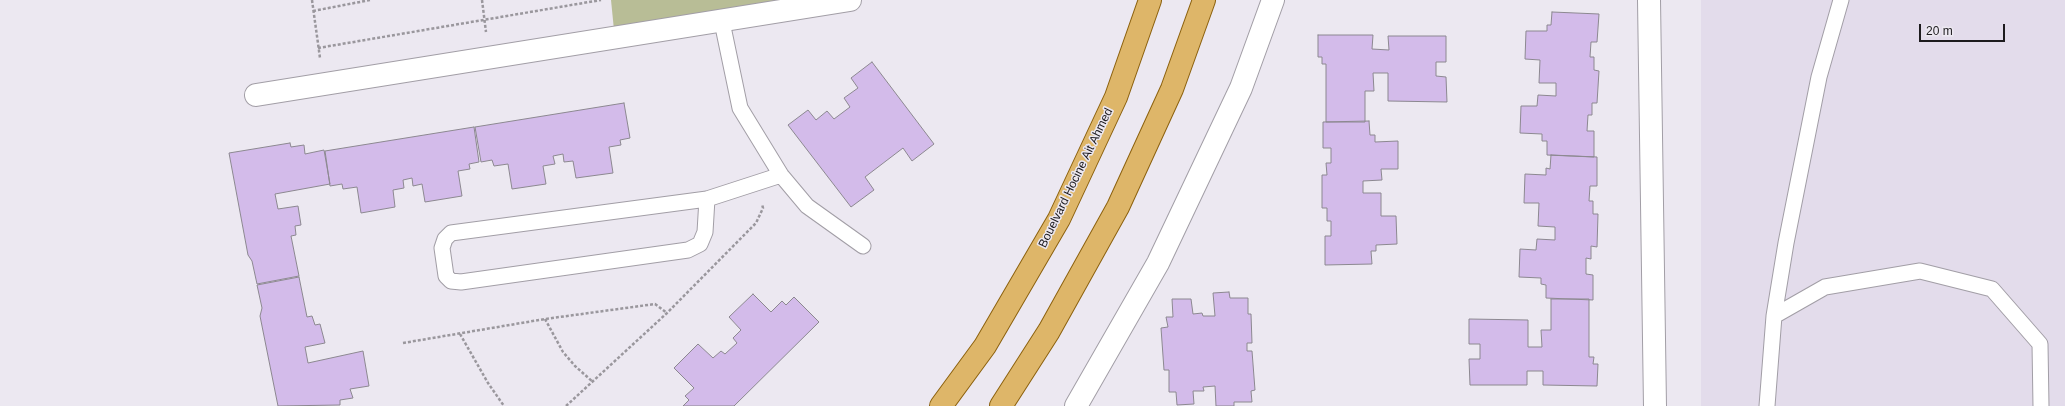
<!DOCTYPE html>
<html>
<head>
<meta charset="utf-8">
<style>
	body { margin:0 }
	#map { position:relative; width:2065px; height:406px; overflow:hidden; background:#ece8f1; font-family:Helvetica,sans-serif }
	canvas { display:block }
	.scale { position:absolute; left:1919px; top:24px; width:86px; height:18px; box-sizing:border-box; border:2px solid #1d1b1e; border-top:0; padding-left:5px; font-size:12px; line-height:14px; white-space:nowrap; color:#1d1b1e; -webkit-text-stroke:3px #ece8f1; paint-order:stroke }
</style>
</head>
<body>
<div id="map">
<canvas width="2065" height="406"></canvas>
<div class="scale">20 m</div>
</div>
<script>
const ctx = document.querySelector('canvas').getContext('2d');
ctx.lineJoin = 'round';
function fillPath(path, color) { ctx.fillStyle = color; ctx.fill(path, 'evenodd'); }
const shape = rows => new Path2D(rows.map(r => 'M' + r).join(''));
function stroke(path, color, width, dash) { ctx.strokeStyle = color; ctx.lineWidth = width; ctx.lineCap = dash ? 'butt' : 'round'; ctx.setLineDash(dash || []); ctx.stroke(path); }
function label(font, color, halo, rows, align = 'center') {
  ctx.font = font + ' Helvetica,sans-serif'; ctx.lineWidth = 3; ctx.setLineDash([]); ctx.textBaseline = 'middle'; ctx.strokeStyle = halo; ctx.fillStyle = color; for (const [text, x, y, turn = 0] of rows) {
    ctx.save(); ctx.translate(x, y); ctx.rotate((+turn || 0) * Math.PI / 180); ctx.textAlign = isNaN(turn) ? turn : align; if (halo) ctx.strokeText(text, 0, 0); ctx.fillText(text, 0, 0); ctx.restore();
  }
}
fillPath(shape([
	[1701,0,2065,0,2065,406,1701,406]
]), '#e3dceb');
fillPath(shape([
	[611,0,782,0,614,30]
]), '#b8bd96');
const building = shape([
	[1552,12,1599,14,1597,42,1591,42,1590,57,1594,57,1594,70,1599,71,1597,103,1592,103,1592,115,1588,115,1587,131,1594,131,1594,157,1547,155,1547,141,1542,141,1542,134,1520,133,1521,106,1537,106,1538,95,1556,96,1556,83,1539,83,1540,60,1525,59,1526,31,1547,31,1547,25,1551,25,1552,12],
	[1318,35,1373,35,1372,49,1389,50,1388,36,1446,36,1446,62,1436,62,1436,76,1446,77,1447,102,1388,101,1388,73,1373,73,1374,91,1365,91,1365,122,1326,122,1326,64,1322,64,1322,57,1318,57,1318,35],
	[872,62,934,144,912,161,903,148,865,177,874,190,851,207,788,125,808,110,816,120,827,111,834,119,850,107,844,98,858,88,851,78,872,62],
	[624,103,630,138,620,140,621,145,609,147,613,173,576,178,573,161,564,162,563,154,553,156,555,164,543,166,546,184,512,189,508,164,494,166,492,160,481,162,475,127,624,103],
	[1369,121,1370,135,1375,135,1375,142,1398,141,1398,169,1381,169,1382,180,1363,181,1363,193,1381,193,1381,216,1396,216,1397,244,1376,245,1376,251,1371,251,1372,264,1325,265,1325,236,1331,236,1331,221,1327,221,1327,208,1322,208,1322,175,1327,175,1326,163,1331,163,1331,148,1323,148,1323,122,1369,121],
	[474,127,479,162,469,164,470,169,458,171,462,196,425,202,422,184,413,186,412,178,403,180,404,188,393,190,395,207,361,213,357,187,343,189,342,184,330,186,325,151,474,127],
	[290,143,291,147,304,145,305,154,324,150,330,184,275,194,278,209,298,206,301,225,295,226,296,235,291,236,299,276,257,284,252,261,248,255,229,153,290,143],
	[1551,155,1597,157,1597,186,1590,186,1589,201,1593,201,1593,214,1598,214,1597,247,1591,246,1591,259,1586,258,1586,274,1593,275,1593,300,1546,298,1546,285,1541,284,1541,278,1519,277,1520,249,1536,250,1537,239,1555,240,1555,227,1538,226,1539,203,1524,203,1525,174,1546,175,1546,168,1550,169,1551,155],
	[299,277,307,317,312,316,315,325,320,324,325,343,305,347,308,363,363,351,369,386,350,389,353,398,340,400,340,405,278,406,260,316,262,308,257,285,299,277],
	[1229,292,1230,298,1248,298,1248,314,1251,314,1252,343,1247,343,1247,351,1252,351,1255,390,1251,391,1252,402,1234,402,1234,406,1216,406,1215,386,1203,387,1204,391,1193,391,1194,404,1177,405,1176,392,1169,392,1169,370,1164,370,1161,328,1168,327,1166,317,1173,317,1172,299,1191,299,1193,314,1202,313,1203,316,1215,316,1213,293,1229,292],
	[753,294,771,312,782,301,786,305,794,297,819,322,734,406,683,406,689,400,685,396,694,388,674,368,698,344,713,358,721,351,725,354,737,343,733,338,741,330,729,317,753,294],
	[1551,299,1589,299,1589,357,1594,357,1593,364,1598,364,1597,386,1543,385,1543,371,1527,371,1527,385,1470,385,1469,359,1480,359,1480,344,1469,344,1469,319,1528,320,1528,347,1542,347,1541,330,1551,330,1551,299]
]);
fillPath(building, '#d3bbea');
stroke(building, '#8c8890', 1);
const service = shape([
	[722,22,740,108,781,175,807,206,863,246],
	[707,199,705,232,700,244,688,250,461,282,451,281,446,276,442,248,445,239,451,233,707,199,781,175],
	[1774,316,1825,287,1920,271,1992,289,2040,344,2041,406],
	[1767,406,1774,316,1786,243,1819,77,1841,0]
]);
const minor = shape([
	[1649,0,1655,406],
	[256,95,850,0],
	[1076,406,1158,263,1241,88,1273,0]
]);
const primary = shape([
	[941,406,985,346,1059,219,1116,97,1150,0],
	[1001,406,1049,331,1118,207,1172,89,1204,0]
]);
stroke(service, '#a29ea6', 17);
stroke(minor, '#a29ea6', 24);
stroke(primary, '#8c610e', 24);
stroke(shape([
	[312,0,320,58],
	[482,0,486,32],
	[313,11,370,0],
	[318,48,601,0],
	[545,319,563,352,575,366,593,382],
	[460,334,488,383,504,406],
	[403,343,545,319,655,304,667,313],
	[566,406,667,313,756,223,763,208,762,204]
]), '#9a979d', 2.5, [3, 2]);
stroke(service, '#fff', 15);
stroke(minor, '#fff', 22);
stroke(primary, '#deb669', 22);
label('12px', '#1d1b1e', '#ece8f1', [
	["Bouelvard Hocine Ait Ahmed",1076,178,-64]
]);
</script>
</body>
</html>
